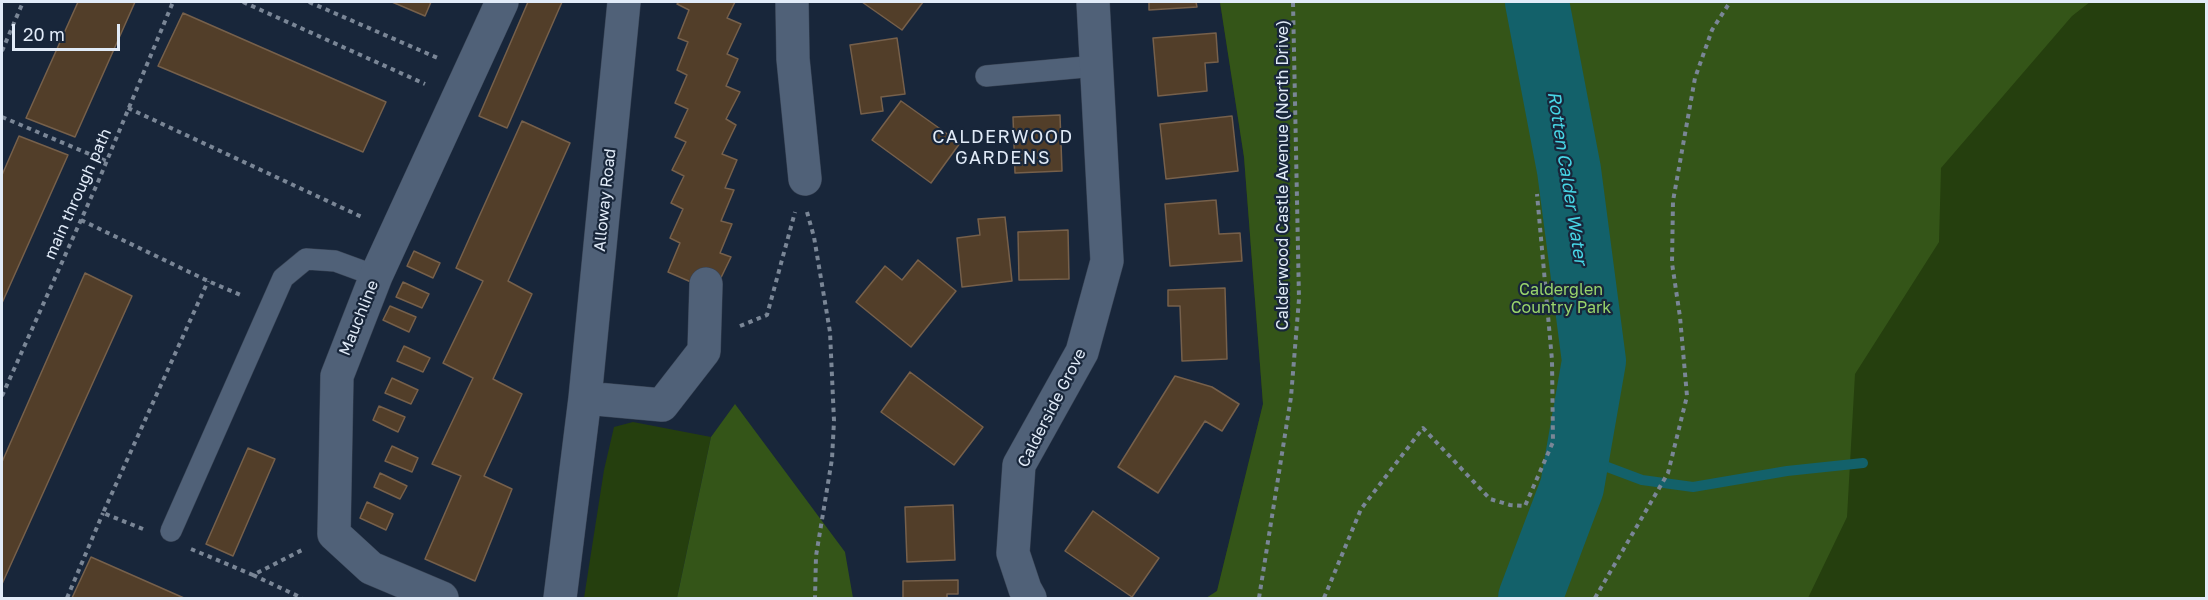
<!DOCTYPE html>
<html>
<head>
<meta charset="utf-8">
<style>
	body { margin:0 }
	#map { position:relative; width:2208px; height:600px; overflow:hidden; background:#18263a; font-family:"Golos Text",sans-serif }
	canvas { display:block }
	.frame { position:absolute; inset:0; border:3px solid #e1ebf8; pointer-events:none }
	.scale { position:absolute; left:12px; top:24px; width:108px; height:27px; box-sizing:border-box; border:3px solid #e1ebf8; border-top:0; padding-left:8px; font-size:18px; line-height:21px; white-space:nowrap; color:#e1ebf8; -webkit-text-stroke:4px #18263a; paint-order:stroke }
</style>
</head>
<body>
<div id="map">
<canvas width="2208" height="600"></canvas>
<div class="frame"></div>
<div class="scale">20 m</div>
</div>
<script>
const ctx = document.querySelector('canvas').getContext('2d');
ctx.lineJoin = 'round';
function fillPath(path, color) { ctx.fillStyle = color; ctx.fill(path, 'evenodd'); }
const shape = rows => new Path2D(rows.map(r => 'M' + r).join(''));
function stroke(path, color, width, dash) { ctx.strokeStyle = color; ctx.lineWidth = width; ctx.lineCap = dash ? 'butt' : 'round'; ctx.setLineDash(dash || []); ctx.stroke(path); }
function label(font, color, halo, rows, align = 'center') {
  ctx.font = font + ' "Golos Text",sans-serif'; ctx.lineWidth = 4.5; ctx.setLineDash([]); ctx.textBaseline = 'middle'; ctx.strokeStyle = halo; ctx.fillStyle = color; for (const [text, x, y, turn = 0] of rows) {
    ctx.save(); ctx.translate(x, y); ctx.rotate((+turn || 0) * Math.PI / 180); ctx.textAlign = isNaN(turn) ? turn : align; if (halo) ctx.strokeText(text, 0, 0); ctx.fillText(text, 0, 0); ctx.restore();
  }
}
fillPath(shape([
	[1220,2,2206,2,2206,598,1210,598,1217,591,1263,404,1244,157],
	[633,422,711,437,677,598,584,598,604,470,614,427]
]), '#253f0e');
fillPath(shape([
	[1220,2,2090,2,2072,16,1941,168,1939,242,1855,374,1847,517,1808,598,1206,598,1217,591,1263,404,1244,157],
	[735,404,845,552,853,598,677,598,711,437]
]), '#345518');
stroke(shape([
	[1578,456,1642,480,1693,487,1787,471,1863,463]
]), '#13616a', 10);
stroke(shape([
	[1530,598,1572,487,1594,361,1569,170,1537,2]
]), '#13616a', 64);
const building = shape([
	[78,2,135,2,75,137,26,118,78,2],
	[392,2,431,2,425,16,392,2],
	[528,2,562,2,507,128,479,116,528,2],
	[679,2,735,2,727,18,741,24,727,54,738,59,726,86,740,92,726,119,736,125,722,154,737,160,725,188,734,190,721,221,732,224,720,253,731,257,714,292,668,272,680,243,670,238,683,209,671,203,684,176,672,170,686,142,675,137,688,109,675,103,687,75,677,70,688,42,678,38,689,10,677,4,679,2],
	[862,2,923,2,902,30,862,2],
	[1149,2,1196,2,1197,7,1149,10,1149,2],
	[183,13,386,102,363,152,158,66,183,13],
	[1216,33,1218,62,1205,63,1207,91,1158,96,1153,38,1216,33],
	[897,38,905,94,881,97,883,111,861,114,850,45,897,38],
	[901,101,960,143,931,183,872,140,901,101],
	[1060,115,1062,171,1015,173,1013,117,1060,115],
	[1232,116,1238,171,1166,179,1160,124,1232,116],
	[522,121,570,143,508,281,532,294,493,379,522,394,484,476,512,489,475,581,425,559,461,476,432,464,473,378,443,363,483,281,456,268,522,121],
	[19,136,68,155,2,303,2,175,19,136],
	[1216,200,1219,234,1240,233,1242,261,1170,266,1165,204,1216,200],
	[1005,217,1012,281,962,287,957,238,980,235,978,219,1005,217],
	[1068,230,1069,279,1019,280,1018,232,1068,230],
	[414,251,440,263,433,278,407,266,414,251],
	[918,260,956,291,911,347,856,302,885,266,902,280,918,260],
	[85,273,132,296,2,584,2,462,85,273],
	[403,282,429,294,422,308,396,297,403,282],
	[1225,288,1227,359,1182,361,1180,306,1168,306,1168,290,1225,288],
	[390,306,416,317,409,332,383,320,390,306],
	[404,346,430,358,423,372,397,361,404,346],
	[910,372,983,427,954,465,881,412,910,372],
	[1175,376,1212,387,1239,404,1222,431,1205,421,1158,493,1118,467,1175,376],
	[392,378,418,390,411,404,385,393,392,378],
	[379,406,405,417,398,432,373,420,379,406],
	[392,446,418,458,412,472,385,461,392,446],
	[248,448,275,459,233,556,206,544,248,448],
	[380,473,407,486,400,499,374,487,380,473],
	[367,502,393,514,386,530,360,518,367,502],
	[953,505,955,560,907,562,905,507,953,505],
	[1093,511,1159,558,1132,597,1065,551,1093,511],
	[91,557,184,598,72,598,91,557],
	[958,580,958,594,947,594,947,598,903,598,903,581,958,580]
]);
fillPath(building, '#523e29');
stroke(building, '#76604b', 1.5);
const lane = shape([
	[986,76,1096,66],
	[171,531,283,278,306,259,335,261,376,276]
]);
const street = shape([
	[792,2,793,59,805,179],
	[585,398,624,2],
	[442,598,371,568,334,534,337,376,376,276,502,2],
	[560,598,585,398,662,405,704,351,706,284],
	[1030,598,1025,589,1013,553,1019,465,1082,352,1107,261,1093,2]
]);
stroke(lane, '#384354', 22);
stroke(street, '#384354', 34);
stroke(shape([
	[243,2,425,84],
	[309,2,440,59],
	[2,51,23,2],
	[128,108,364,218],
	[2,117,106,161],
	[807,212,814,237,830,332,834,421,832,459,816,556,815,598],
	[81,220,208,281,243,296],
	[740,326,767,315,795,212],
	[2,396,98,182,173,2],
	[143,529,103,513,208,281],
	[191,549,253,575,304,549],
	[253,575,302,598],
	[67,598,103,513],
	[1259,598,1291,397,1299,299,1293,2],
	[1324,598,1361,509,1423,428,1490,499,1510,505,1525,506,1553,442,1552,360,1537,194],
	[1595,598,1668,473,1687,396,1680,317,1672,263,1673,201,1695,78,1712,30,1730,2]
]), '#7a8696', 4, [4.5, 4.5]);
stroke(lane, '#506178', 21);
stroke(street, '#506178', 33);
label('16px', '#e1ebf8', '#18263a', [
	["Calderwood Castle Avenue (North Drive)",1283,175,-90],
	["main through path",78,194,-66],
	["Alloway Road",605,200,-84],
	["Mauchline",359,318,-68],
	["Calderside Grove",1052,408,-63]
]);
label('16px', '#99d56c', '#18263a', [
	["Calderglen",1561,290],
	["Country Park",1561,308]
]);
ctx.letterSpacing = '1.5px';
label('18px', '#e1ebf8', '#18263a', [
	["CALDERWOOD",1003,137],
	["GARDENS",1003,158]
]);
ctx.letterSpacing = '0px';
label('italic 18px', '#47d5e5', '#18263a', [
	["Rotten Calder Water",1567,178,81]
]);
</script>
</body>
</html>
